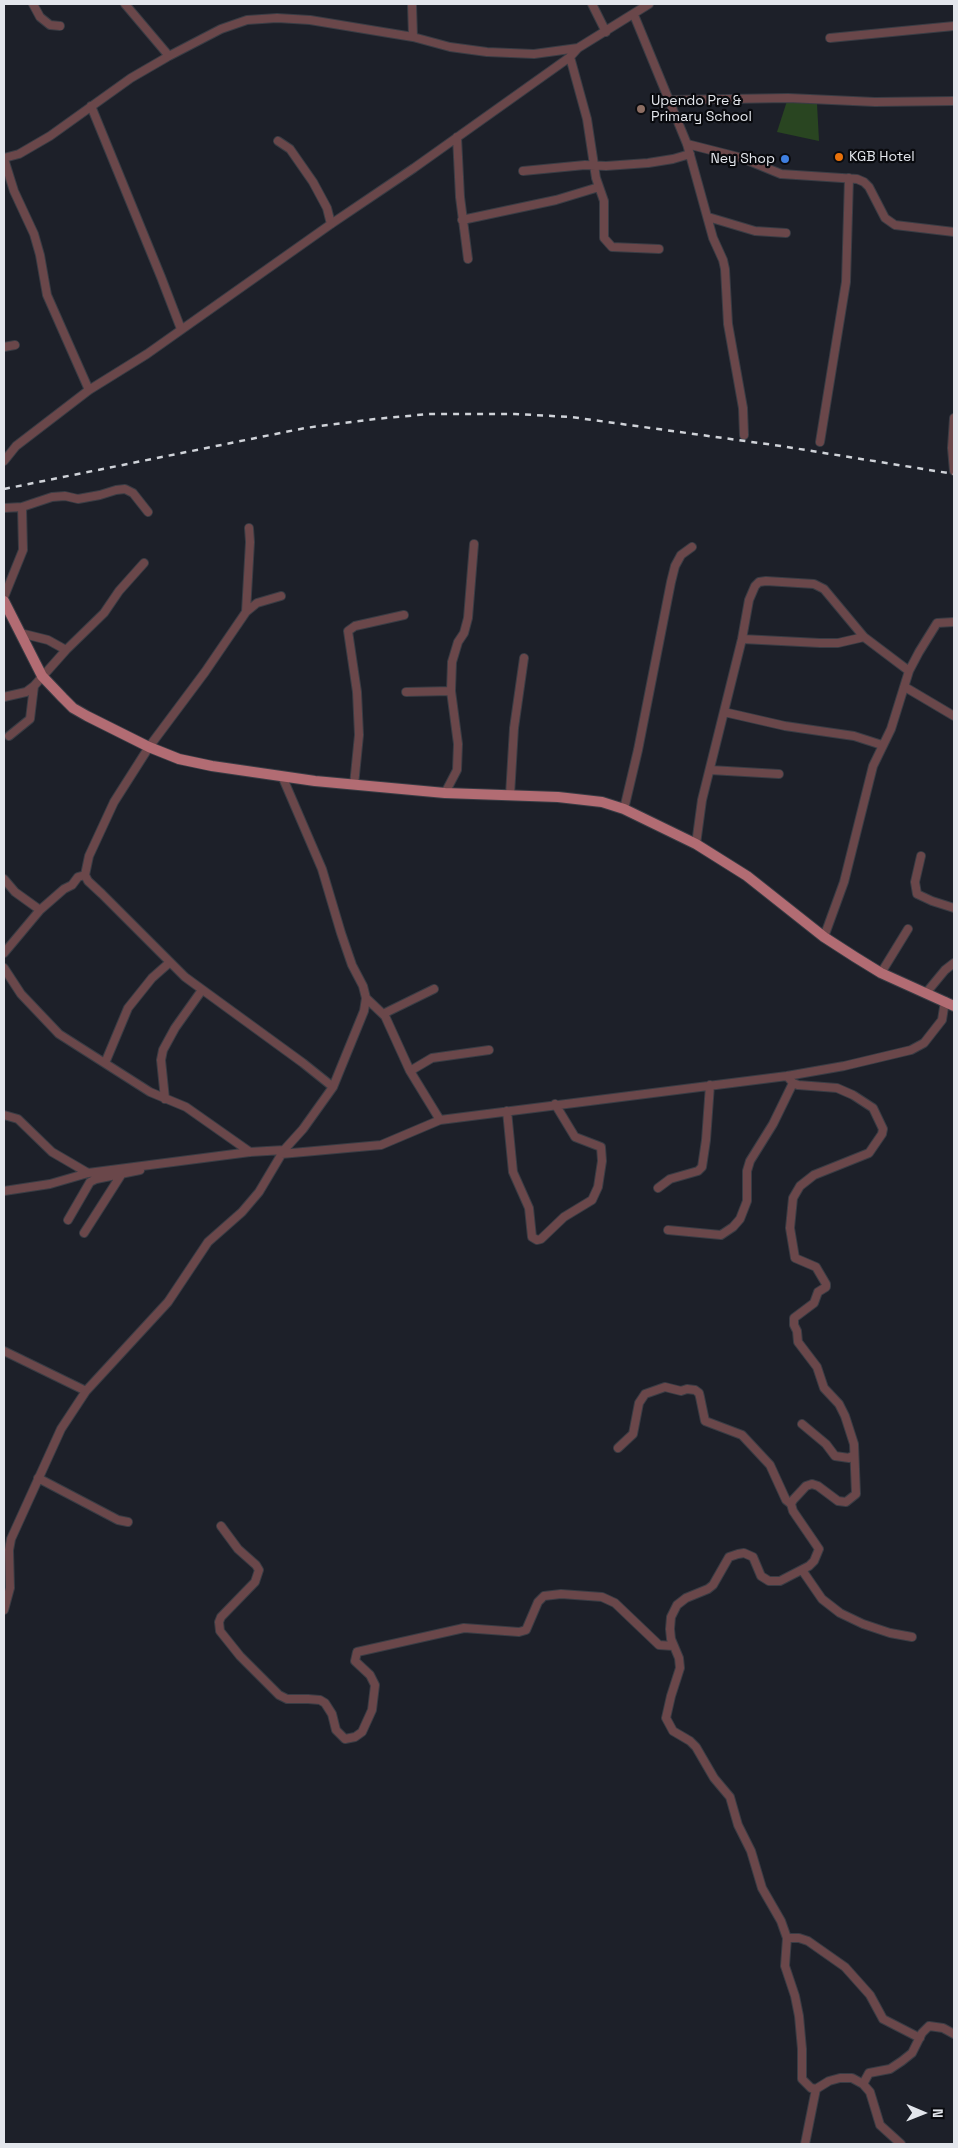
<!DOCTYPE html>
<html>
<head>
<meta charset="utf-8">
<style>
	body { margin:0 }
	#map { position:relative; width:958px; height:2148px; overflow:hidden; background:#1d2029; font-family:"Space Grotesk",sans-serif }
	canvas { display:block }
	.frame { position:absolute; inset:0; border:5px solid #e3e6ec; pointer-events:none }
	.north { position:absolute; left:898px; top:2088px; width:50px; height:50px; -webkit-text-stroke:4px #090a0e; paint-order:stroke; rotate:91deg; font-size:14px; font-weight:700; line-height:20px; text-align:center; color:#e3e6ec }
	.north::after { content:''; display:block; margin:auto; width:18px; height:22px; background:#e3e6ec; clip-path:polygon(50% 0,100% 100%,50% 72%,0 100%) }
</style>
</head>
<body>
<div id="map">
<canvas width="958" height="2148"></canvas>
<div class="frame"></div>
<div class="north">N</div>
</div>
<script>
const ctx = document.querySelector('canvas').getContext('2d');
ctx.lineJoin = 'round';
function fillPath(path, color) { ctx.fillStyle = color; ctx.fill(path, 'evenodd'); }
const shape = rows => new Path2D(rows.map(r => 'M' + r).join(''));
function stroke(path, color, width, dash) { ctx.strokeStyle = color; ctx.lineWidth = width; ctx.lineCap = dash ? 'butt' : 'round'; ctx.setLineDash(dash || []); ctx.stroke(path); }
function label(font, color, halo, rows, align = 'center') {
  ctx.font = font + ' "Space Grotesk",sans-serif'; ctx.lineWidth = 4.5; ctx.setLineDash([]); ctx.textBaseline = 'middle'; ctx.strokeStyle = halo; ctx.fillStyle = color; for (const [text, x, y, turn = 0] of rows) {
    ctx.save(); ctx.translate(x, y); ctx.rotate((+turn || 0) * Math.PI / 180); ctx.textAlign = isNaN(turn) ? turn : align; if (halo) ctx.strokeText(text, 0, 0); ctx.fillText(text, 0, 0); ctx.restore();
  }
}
fillPath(shape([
	[787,101,817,104,819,141,777,132]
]), '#294521');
const minor = shape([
	[33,4,40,17,50,25,60,26],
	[125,4,169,56],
	[412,4,413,37],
	[592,4,606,32],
	[634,15,687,144,713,238,723,260,725,269,728,324,743,408,744,435],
	[830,38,954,26],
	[570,57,587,119,596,178,604,201,604,238,612,247,659,249],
	[668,100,788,98,875,102,954,101],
	[91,106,161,277,181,329],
	[457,137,460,197,468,259],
	[278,141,290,149,313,182,327,208,331,224],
	[687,144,742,158,781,174,857,179,864,182,869,187,885,218,895,225,954,232],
	[4,158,19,154,50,136,131,78,169,56,221,29,247,20,277,18,310,20,413,37,450,47,487,52,534,54,578,48],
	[4,159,14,191,34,234,40,255,47,295,89,390],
	[523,171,585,165,606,166,648,163,673,159,690,154],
	[708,217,755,231,786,233],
	[462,220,556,200,599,187],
	[4,347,15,345],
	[954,418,952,448,954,471],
	[820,442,846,282,849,178],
	[4,461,16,446,89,390,147,354,331,224,414,168,570,57,578,48,649,4],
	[4,508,22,507,52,497,65,496,78,499,100,495,116,490,125,489,133,493,148,512],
	[249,528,250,542,246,612,205,672,149,747,114,802,89,856,85,875,88,881,102,894,185,977,303,1063,333,1087],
	[4,597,23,550,22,507],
	[246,612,257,603,281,596],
	[20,633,48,640,66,650],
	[742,639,820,643,838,643,864,637],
	[905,687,954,716],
	[406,692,451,691],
	[4,697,26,692,34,686,66,650,104,613,119,591,144,563],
	[724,712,785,726,854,736,882,745],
	[9,736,30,719,34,686],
	[710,770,779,774],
	[354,785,359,735,357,692,348,631,355,626,404,615],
	[445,793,457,770,458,744,451,691,452,662,458,642,464,633,468,618,474,544],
	[510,795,514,728,524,658],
	[624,809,638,750,671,582,675,566,681,555,692,547],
	[696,844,702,800,742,639,749,600,755,586,759,582,766,581,814,584,824,589,864,637,909,671],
	[921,856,915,882,917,894,932,901,954,908],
	[4,879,15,892,40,910],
	[824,937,844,882,873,766,891,729,909,671,919,652,937,623,954,622],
	[4,953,40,910,64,889,72,885,78,877,85,875],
	[4,968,21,994,59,1034,150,1092,186,1107,250,1152],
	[881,973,908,929],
	[926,993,945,970,954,963],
	[366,998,385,1016,410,1071,440,1120],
	[383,1014,434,989],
	[105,1063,128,1008,152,978,169,963],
	[410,1071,432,1058,489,1050],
	[787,1076,793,1083,798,1085,837,1088,853,1095,873,1108,883,1129,882,1134,869,1153,814,1175,800,1186,793,1198,790,1228,795,1258,816,1267,826,1284,826,1287,818,1292,814,1303,794,1318,794,1325,797,1331,798,1342,817,1367,824,1388,839,1404,845,1416,854,1444,856,1494,846,1502,838,1501,818,1486,812,1484,806,1486,793,1500,791,1504,793,1511,819,1549,814,1561,809,1566,780,1581,769,1581,761,1576,753,1557,744,1553,738,1554,729,1557,713,1585,708,1589,686,1598,677,1605,671,1617,670,1629,671,1639,679,1658,680,1668,671,1696,666,1718,673,1731,690,1741,696,1747,714,1778,730,1797,738,1825,751,1851,762,1888,781,1921,787,1938,785,1966,795,1996,799,2016,802,2049,802,2079,811,2088,816,2089,829,2081,840,2078,852,2078,863,2084,870,2092,880,2125,901,2144],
	[165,1099,161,1060,163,1050,175,1028,202,990],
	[507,1111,513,1172,529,1208,532,1237,537,1240,541,1239,564,1217,592,1200,598,1187,602,1161,601,1147,575,1137,555,1104],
	[4,1115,18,1119,52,1152,88,1173],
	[281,1154,381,1145,440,1120,787,1076,844,1066,911,1050,924,1043,942,1020,945,1001],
	[658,1188,670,1179,698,1171,702,1167,706,1140,710,1085],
	[4,1191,50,1184,88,1173,250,1152,284,1150],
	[68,1220,90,1182,96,1179,140,1170],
	[668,1230,721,1235,733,1227,740,1219,747,1201,747,1171,750,1161,773,1124,793,1083],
	[84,1233,121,1175],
	[4,1351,86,1391],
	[802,1424,826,1444,835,1456,849,1458,854,1455],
	[618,1448,633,1434,639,1403,645,1394,665,1387,681,1391,687,1389,695,1390,699,1393,700,1397,705,1421,742,1435,770,1465,786,1500,791,1504],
	[38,1478,118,1520,128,1522],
	[221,1526,238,1549,256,1565,259,1570,255,1582,221,1617,219,1622,220,1631,240,1656,279,1695,287,1699,308,1699,320,1700,325,1703,332,1714,336,1730,345,1739,355,1737,362,1732,372,1710,375,1685,370,1675,355,1661,357,1652,464,1628,519,1632,526,1630,538,1602,544,1596,561,1594,602,1597,615,1603,659,1645,673,1646],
	[802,1570,822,1599,840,1613,863,1624,890,1633,912,1637],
	[4,1610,10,1588,9,1550,11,1539,61,1429,86,1391,168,1302,208,1242,242,1212,259,1192,284,1150,303,1129,333,1087,364,1011,366,998,363,986,352,965,341,933,322,869,282,776],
	[787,1938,799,1938,808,1941,845,1967,870,1995,883,2019,920,2038],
	[863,2084,869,2073,890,2069,902,2061,912,2053,922,2033,929,2026,943,2028,954,2034],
	[805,2144,816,2089]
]);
const major = shape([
	[4,601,42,676,63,698,73,708,87,716,149,747,179,759,212,766,315,781,445,793,558,797,602,802,624,809,696,844,747,876,824,937,855,957,881,973,954,1006]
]);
stroke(minor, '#393c44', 10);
stroke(major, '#393c44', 12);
stroke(minor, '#6a474a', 8);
stroke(major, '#b26c73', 10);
stroke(shape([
	[4,489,305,428,375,419,429,414,515,414,571,417,781,446,954,474]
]), '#cfd2d8', 2.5, [6, 6]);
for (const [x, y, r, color] of [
	[641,109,5,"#8d6e63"],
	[839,157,5,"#e8710a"],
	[785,159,5,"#3f7fe0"]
]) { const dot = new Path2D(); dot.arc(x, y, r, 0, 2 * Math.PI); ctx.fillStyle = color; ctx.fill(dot); stroke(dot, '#090a0e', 2); }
label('14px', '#e3e6ec', '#090a0e', [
	["Upendo Pre &",651,101],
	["Primary School",651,117],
	["KGB Hotel",849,157],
	["Ney Shop",775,159,"right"]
], 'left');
</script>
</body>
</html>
